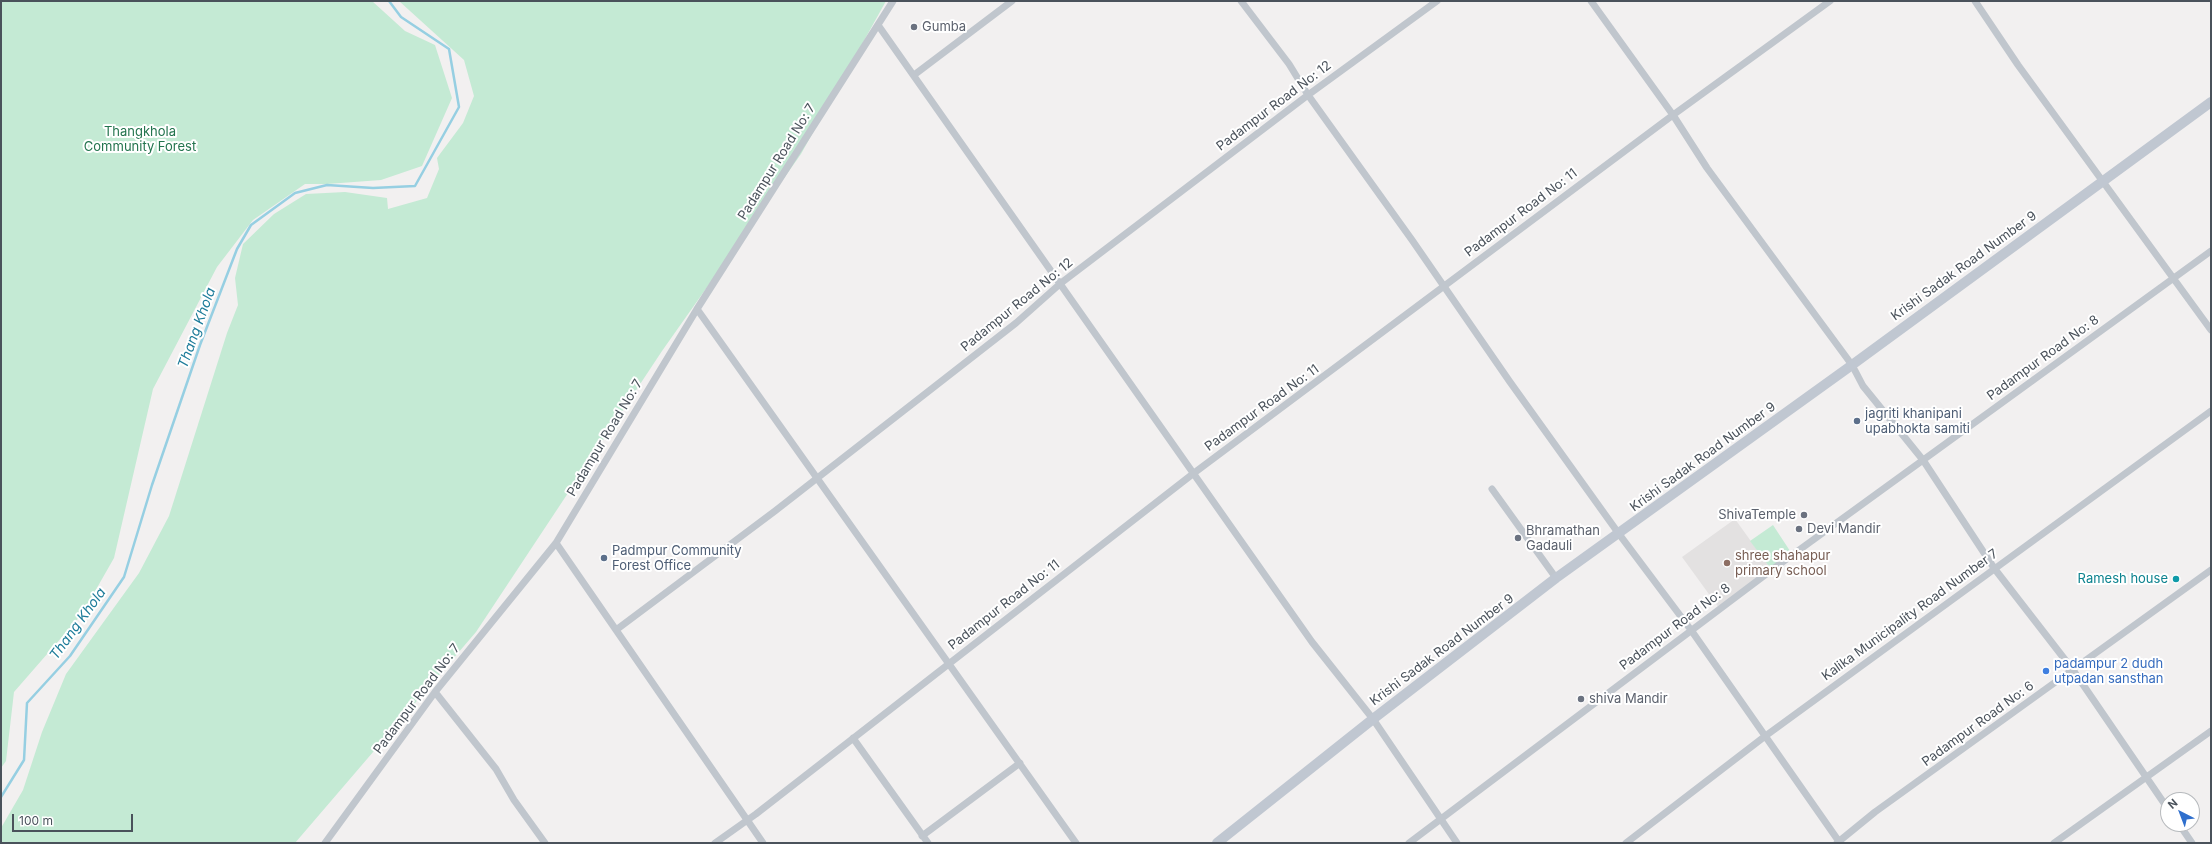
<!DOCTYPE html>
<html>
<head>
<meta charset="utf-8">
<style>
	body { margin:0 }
	#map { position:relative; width:2212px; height:844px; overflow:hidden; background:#f2f0f0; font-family:Inter,sans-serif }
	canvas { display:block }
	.frame { position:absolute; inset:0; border:2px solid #4a525b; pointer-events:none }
	.north { position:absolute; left:2160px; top:792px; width:40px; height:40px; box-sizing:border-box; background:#fff; border:1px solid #b7babd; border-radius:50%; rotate:318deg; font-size:11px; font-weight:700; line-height:16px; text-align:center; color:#4a525b }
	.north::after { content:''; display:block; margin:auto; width:14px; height:18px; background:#2f6fcd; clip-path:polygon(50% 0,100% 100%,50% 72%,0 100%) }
	.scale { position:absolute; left:12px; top:814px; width:121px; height:18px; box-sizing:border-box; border:2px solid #4a525b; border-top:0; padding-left:5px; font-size:12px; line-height:14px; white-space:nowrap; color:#4a525b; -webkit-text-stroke:3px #fff; paint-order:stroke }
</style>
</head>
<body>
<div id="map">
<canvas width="2212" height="844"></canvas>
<div class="frame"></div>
<div class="north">N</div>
<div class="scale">100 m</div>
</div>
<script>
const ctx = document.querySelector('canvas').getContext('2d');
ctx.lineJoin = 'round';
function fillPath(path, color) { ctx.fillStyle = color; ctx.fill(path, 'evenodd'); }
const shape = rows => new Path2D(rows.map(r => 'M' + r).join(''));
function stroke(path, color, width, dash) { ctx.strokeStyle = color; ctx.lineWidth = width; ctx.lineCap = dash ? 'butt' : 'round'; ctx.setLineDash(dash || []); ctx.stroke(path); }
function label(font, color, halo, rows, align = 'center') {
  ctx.font = font + ' Inter,sans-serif'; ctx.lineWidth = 4; ctx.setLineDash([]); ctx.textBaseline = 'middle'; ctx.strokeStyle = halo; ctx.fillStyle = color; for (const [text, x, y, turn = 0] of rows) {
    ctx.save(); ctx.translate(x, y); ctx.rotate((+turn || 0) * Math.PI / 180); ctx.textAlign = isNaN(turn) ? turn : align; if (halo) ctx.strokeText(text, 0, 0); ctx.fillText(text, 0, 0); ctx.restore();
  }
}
fillPath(shape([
	[1735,519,1771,569,1719,608,1682,557]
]), '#e3e1e1');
fillPath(shape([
	[1,1,372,1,405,31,435,45,452,98,422,166,381,180,327,184,305,184,253,220,217,267,153,389,114,558,82,614,14,692,6,761,1,768],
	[399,1,886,1,801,154,662,351,476,632,295,843,1,843,1,828,23,790,42,732,66,674,139,573,169,516,227,333,238,305,235,278,243,244,274,214,306,194,345,192,387,198,388,209,427,198,439,169,437,158,463,123,474,96,464,60],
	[1773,525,1792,554,1771,569,1750,541]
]), '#c4ead4');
stroke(shape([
	[1,797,24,760,27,703,70,656,124,577,152,485,200,345,237,249,251,225,295,193,327,185,373,188,415,186,459,107,449,49,401,17,389,1]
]), '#96cfe2', 2.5);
stroke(shape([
	[1241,1,1289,64,1308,95,1412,240,1510,382,1619,534,1691,630,1840,843],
	[1591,1,1673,115,1707,168,1852,365,1863,386,1923,460,1994,568,2073,670,2168,809],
	[1975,1,2018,65,2211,330],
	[878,25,1312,642,1373,719,1457,843],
	[914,75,1012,1],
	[697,309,1076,843],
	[1492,489,1556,578],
	[556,543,763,843],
	[616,630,775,511,1016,323,1061,283,1308,95,1437,1],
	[435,692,496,769,514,800,545,843],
	[853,738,928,843],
	[2179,824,2192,843],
	[922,836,1020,763],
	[325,843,435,692,556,543,697,309,893,1],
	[715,843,756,814,1194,473,1673,115,1830,1],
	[1409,843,1773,569,2211,251],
	[1626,843,1764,737,2211,411],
	[1837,843,1875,812,2211,570],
	[2054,843,2211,731]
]), '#c0c6cd', 7);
stroke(shape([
	[1217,843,1373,719,1556,578,1852,365,2211,102]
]), '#c0c7d1', 10);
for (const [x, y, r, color] of [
	[914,27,4,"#6b7280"],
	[1857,421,4,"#5c6f8a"],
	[1804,515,4,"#6b7280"],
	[1799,529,4,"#6b7280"],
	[1518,538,4,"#6b7280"],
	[604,558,4,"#5c6f8a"],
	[1727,563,4,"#8d6e63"],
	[2176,579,4,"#0f9aa8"],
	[2046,671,4,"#3f7fe0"],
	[1581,699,4,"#6b7280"]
]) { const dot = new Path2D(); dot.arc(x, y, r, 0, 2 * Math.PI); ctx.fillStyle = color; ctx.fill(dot); stroke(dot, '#fff', 1.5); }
label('13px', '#5b616d', '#fff', [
	["Gumba",922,27],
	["ShivaTemple",1796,515,"right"],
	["Devi Mandir",1807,529],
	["Bhramathan",1526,531],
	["Gadauli",1526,546],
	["shiva Mandir",1589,699]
], 'left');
label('13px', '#4a525b', '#fff', [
	["Padampur Road No: 12",1274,106,-37],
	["Padampur Road No: 7",777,162,-58],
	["Padampur Road No: 11",1521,213,-37],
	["Krishi Sadak Road Number 9",1964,266,-36],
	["Padampur Road No: 12",1017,305,-39],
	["Padampur Road No: 8",2043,358,-36],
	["Padampur Road No: 11",1262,408,-36],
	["Padampur Road No: 7",605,438,-59],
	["Krishi Sadak Road Number 9",1703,457,-36],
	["Padampur Road No: 11",1004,605,-38],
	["Kalika Municipality Road Number 7",1910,615,-36],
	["Padampur Road No: 8",1675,627,-37],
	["Krishi Sadak Road Number 9",1442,650,-37],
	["Padampur Road No: 7",417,699,-53],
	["Padampur Road No: 6",1978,724,-36]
]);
label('13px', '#23744e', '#fff', [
	["Thangkhola",140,132],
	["Community Forest",140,147]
]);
label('13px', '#4e5e75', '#fff', [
	["jagriti khanipani",1865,414],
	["upabhokta samiti",1865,429],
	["Padmpur Community",612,551],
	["Forest Office",612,566]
], 'left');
label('13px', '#785e54', '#fff', [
	["shree shahapur",1735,556],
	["primary school",1735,571]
], 'left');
label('13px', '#0d838f', '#fff', [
	["Ramesh house",2168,579]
], 'right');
label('13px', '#366cbe', '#fff', [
	["padampur 2 dudh",2054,664],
	["utpadan sansthan",2054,679]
], 'left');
label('italic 14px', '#1e7c9a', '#fff', [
	["Thang Khola",197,328,-70],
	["Thang Khola",78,624,-54]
]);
</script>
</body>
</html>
